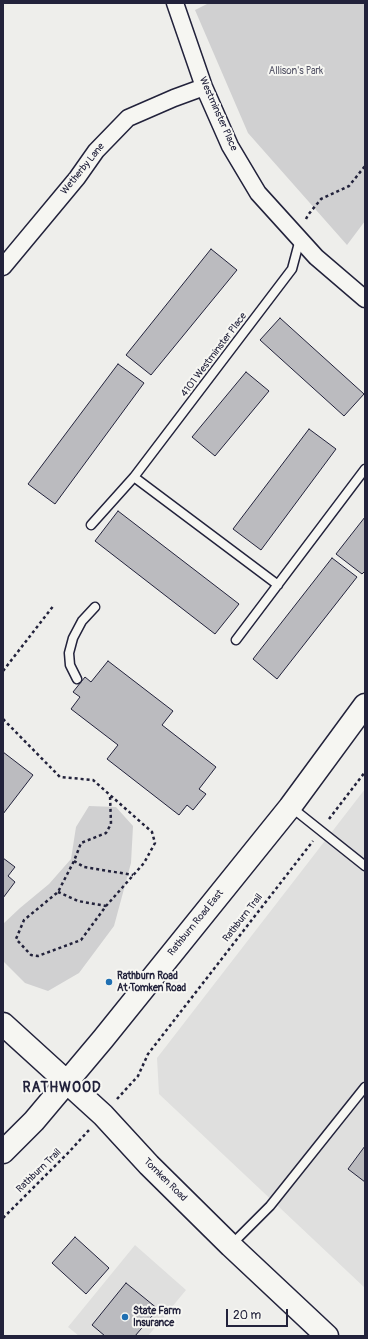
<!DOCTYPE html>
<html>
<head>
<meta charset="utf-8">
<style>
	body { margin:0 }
	#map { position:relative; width:368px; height:1339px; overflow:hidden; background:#eeeeeb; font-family:Pangolin,sans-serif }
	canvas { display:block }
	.frame { position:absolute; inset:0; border:4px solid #22223b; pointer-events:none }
	.scale { position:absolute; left:226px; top:1309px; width:62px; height:18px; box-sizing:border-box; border:2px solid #22223b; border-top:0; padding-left:5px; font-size:12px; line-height:14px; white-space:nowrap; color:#22223b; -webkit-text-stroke:3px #f6f6f2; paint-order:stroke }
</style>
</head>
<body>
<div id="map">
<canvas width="368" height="1339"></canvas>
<div class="frame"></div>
<div class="scale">20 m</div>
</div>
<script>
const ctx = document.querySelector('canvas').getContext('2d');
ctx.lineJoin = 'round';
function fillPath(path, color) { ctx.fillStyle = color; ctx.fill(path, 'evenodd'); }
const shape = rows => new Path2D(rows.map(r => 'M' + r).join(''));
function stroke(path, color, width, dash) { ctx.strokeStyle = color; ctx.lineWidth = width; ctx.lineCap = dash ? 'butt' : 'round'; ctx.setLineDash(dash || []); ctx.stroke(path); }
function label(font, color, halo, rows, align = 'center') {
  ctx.font = font + ' Pangolin,sans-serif'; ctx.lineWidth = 4; ctx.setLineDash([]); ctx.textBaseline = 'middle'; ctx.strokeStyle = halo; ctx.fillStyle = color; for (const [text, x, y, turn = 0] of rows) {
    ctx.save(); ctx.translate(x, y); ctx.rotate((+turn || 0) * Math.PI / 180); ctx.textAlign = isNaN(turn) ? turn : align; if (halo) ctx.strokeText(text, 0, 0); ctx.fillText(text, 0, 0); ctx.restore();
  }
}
fillPath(shape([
	[365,789,365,1288,159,1094,157,1058],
	[135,1245,186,1290,148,1336,79,1336,68,1327]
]), '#dfdfde');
fillPath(shape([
	[209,3,365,3,365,221,347,245,248,133,195,10],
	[89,806,116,807,133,826,131,863,114,926,79,973,48,991,25,983,3,961,3,924,20,908,49,884,71,859,76,827]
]), '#d0d0d1');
const building = shape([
	[211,249,237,270,151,375,126,355,211,249],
	[280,318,364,394,344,416,260,340,280,318],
	[118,364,144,383,55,504,28,484,118,364],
	[246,372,269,391,215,456,192,437,246,372],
	[309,429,336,449,261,550,233,529,309,429],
	[118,511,239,604,215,634,95,541,118,511],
	[365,517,365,571,362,574,336,554,365,517],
	[332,558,357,577,277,679,253,659,332,558],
	[108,661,173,711,162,725,216,767,199,789,206,794,193,810,187,805,179,815,107,759,118,745,71,709,80,697,73,692,85,677,91,682,108,661],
	[3,752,33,775,3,814,3,752],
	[3,858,15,867,8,876,15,882,3,898,3,858],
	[365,1146,365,1182,348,1169,365,1146],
	[75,1237,109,1268,86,1294,52,1263,75,1237],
	[126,1283,158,1309,135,1336,105,1336,92,1325,126,1283]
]);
fillPath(building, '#bbbbbf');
stroke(building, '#22223b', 1);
const lane = shape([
	[134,477,278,585],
	[91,525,134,477,292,269,300,239],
	[236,640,365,469],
	[77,679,70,665,69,653,73,638,82,621,95,607],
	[291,807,365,866],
	[231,1245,270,1206,365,1087]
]);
const street = shape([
	[175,3,204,87,230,146,258,193,316,257,365,299],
	[3,267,77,178,96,151,128,118,174,98,204,87]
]);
const secondary = shape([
	[3,1024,103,1115,149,1165,231,1246,327,1336],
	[3,1152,34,1121,103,1039,290,807,365,705]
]);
stroke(lane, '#22223b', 11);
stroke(street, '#22223b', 19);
stroke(secondary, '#22223b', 25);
stroke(shape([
	[306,219,308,215,321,199,349,186,365,166],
	[3,671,54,605],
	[3,719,60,777,93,780,152,832,155,843,144,863,106,906,81,940,38,956,31,955,16,939,24,920,58,892,74,861,81,843,106,833,111,824,110,795],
	[329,819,365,772],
	[74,861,84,867,133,875],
	[58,892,78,901,106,906],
	[117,1099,138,1076,148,1054,313,841],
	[3,1218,69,1152,89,1130]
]), '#22223b', 2.5, [3, 3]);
stroke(lane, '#f6f6f2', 8);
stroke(street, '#f6f6f2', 16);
stroke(secondary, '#f6f6f2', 22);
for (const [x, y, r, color] of [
	[109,982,4,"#1f6fb2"],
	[125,1317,4,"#1f6fb2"]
]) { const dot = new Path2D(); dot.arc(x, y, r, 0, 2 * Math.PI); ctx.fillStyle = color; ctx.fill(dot); stroke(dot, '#f6f6f2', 1.5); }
label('10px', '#565668', '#f6f6f2', [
	["Allison's Park",296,71]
]);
label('10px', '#22223b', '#f6f6f2', [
	["Westminster Place",218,114,66],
	["Wetherby Lane",83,169,-51],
	["4101 Westminster Place",214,355,-53],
	["Rathburn Trail",243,918,-52],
	["Rathburn Road East",196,923,-51],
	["Rathburn Trail",39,1171,-44],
	["Tomken Road",165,1180,45]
]);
label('bold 10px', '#22223b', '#f6f6f2', [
	["Rathburn Road",117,976],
	["At Tomken Road",117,988],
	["State Farm",133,1311],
	["Insurance",133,1323]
], 'left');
ctx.letterSpacing = '1px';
label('bold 14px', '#22223b', '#f6f6f2', [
	["RATHWOOD",62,1088]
]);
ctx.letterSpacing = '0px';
</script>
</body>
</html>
